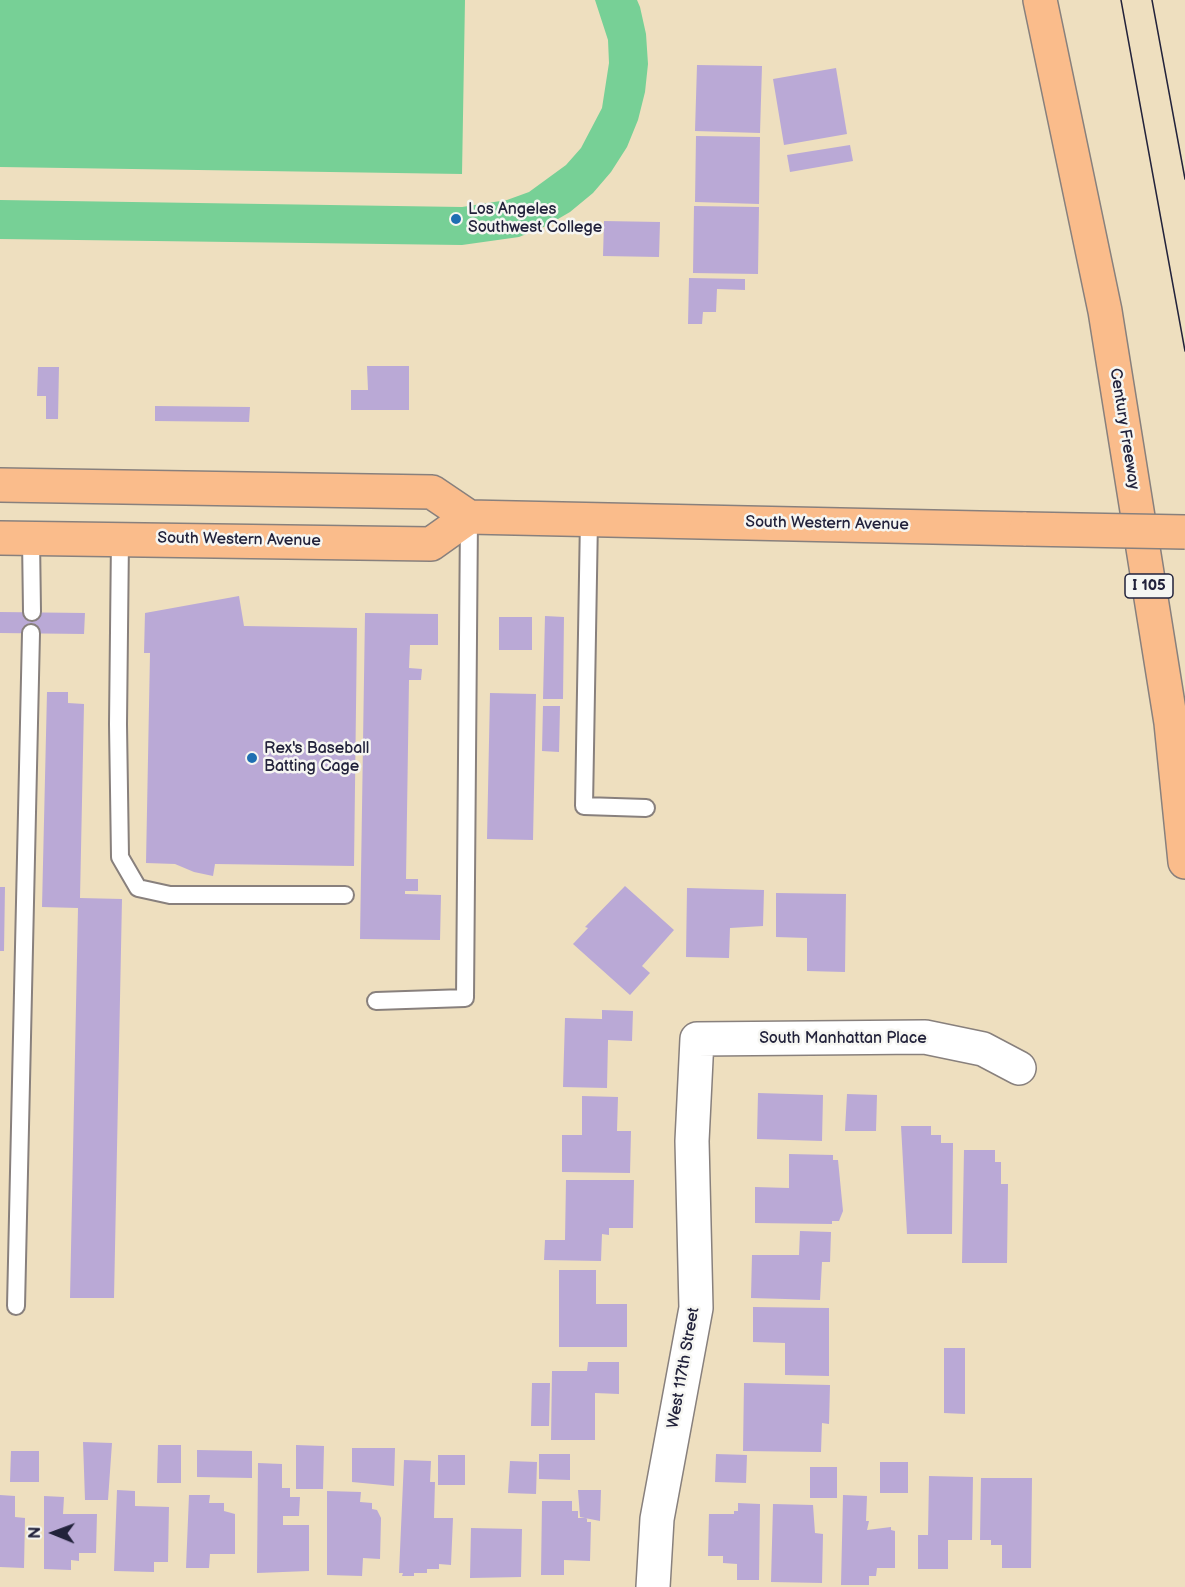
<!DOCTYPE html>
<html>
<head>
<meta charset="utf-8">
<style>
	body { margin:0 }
	#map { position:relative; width:1185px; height:1587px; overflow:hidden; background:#eedfbf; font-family:"Balsamiq Sans",sans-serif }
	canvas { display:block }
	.north { position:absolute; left:24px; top:1503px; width:60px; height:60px; -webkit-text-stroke:4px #f6f6f2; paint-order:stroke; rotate:271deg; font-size:16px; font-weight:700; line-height:24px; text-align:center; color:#22223b }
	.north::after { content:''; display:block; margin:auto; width:21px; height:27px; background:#22223b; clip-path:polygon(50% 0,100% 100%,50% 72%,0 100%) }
</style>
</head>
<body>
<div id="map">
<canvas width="1185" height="1587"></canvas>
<div class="north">N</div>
</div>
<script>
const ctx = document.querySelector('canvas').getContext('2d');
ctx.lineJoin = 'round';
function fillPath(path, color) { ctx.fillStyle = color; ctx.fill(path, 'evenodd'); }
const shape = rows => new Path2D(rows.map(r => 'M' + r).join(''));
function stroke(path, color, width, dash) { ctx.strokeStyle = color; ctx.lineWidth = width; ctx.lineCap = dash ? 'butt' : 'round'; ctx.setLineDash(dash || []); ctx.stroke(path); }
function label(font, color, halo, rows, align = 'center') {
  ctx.font = font + ' "Balsamiq Sans",sans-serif'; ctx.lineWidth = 5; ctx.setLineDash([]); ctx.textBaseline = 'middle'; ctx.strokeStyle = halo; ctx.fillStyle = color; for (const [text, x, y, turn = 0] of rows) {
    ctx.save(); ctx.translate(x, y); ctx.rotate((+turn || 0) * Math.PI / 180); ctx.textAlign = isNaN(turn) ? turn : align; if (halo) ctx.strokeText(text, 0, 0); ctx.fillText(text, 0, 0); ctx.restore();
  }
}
fillPath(shape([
	[0,0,465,0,462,174,0,167],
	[595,0,637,0,640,7,646,34,648,64,645,92,638,120,627,147,611,172,593,193,570,212,546,226,519,237,462,245,0,239,0,200,462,207,507,200,529,192,566,165,581,148,602,108,609,63,608,40]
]), '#77d096');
fillPath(shape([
	[697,65,762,66,760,133,695,131],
	[836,68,847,134,784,145,773,79],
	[696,136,760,137,759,204,695,202],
	[850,145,853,161,790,172,787,155],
	[694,206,759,207,758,274,693,273],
	[604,221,660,222,659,257,603,256],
	[689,278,745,279,745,290,717,289,716,312,703,312,702,324,688,324],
	[367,366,409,366,409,410,351,410,351,390,368,390],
	[38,367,59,367,58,419,46,419,46,396,37,396],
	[155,406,250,407,249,422,155,421],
	[239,596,244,626,357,628,354,866,215,864,213,876,194,872,175,864,146,863,150,653,144,653,145,613],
	[0,612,85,613,84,634,0,633],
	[365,613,438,614,438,645,410,645,409,668,422,669,421,680,409,680,406,879,418,879,418,891,405,891,405,894,441,895,440,940,360,939],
	[545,616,564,617,563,699,543,699],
	[499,617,532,617,532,650,499,650],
	[47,692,68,692,68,703,84,704,80,898,122,899,114,1298,70,1298,78,908,42,907],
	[490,693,536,694,533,840,487,839],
	[543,706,560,706,559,752,542,751],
	[625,886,674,930,642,966,650,973,630,995,573,944,588,928,585,927],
	[0,887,5,887,4,951,0,951],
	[687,888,764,890,763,926,730,928,729,958,686,957],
	[776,893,846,894,845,972,807,971,807,938,776,937],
	[602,1010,633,1011,632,1041,608,1040,607,1088,563,1087,565,1018,602,1019],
	[758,1093,823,1095,822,1141,757,1139],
	[847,1094,877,1095,876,1131,845,1131],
	[582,1096,618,1097,617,1131,631,1131,630,1173,562,1172,562,1135,582,1135],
	[901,1126,931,1126,931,1135,941,1135,941,1143,953,1143,952,1234,907,1234],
	[964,1150,995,1150,995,1162,1001,1162,1001,1184,1008,1184,1007,1263,962,1263],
	[789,1154,833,1155,833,1160,838,1160,843,1211,839,1221,832,1221,832,1224,755,1223,755,1187,789,1188],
	[566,1180,634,1180,633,1228,609,1228,609,1235,602,1234,601,1261,544,1260,545,1240,565,1240],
	[800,1231,831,1232,830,1262,822,1262,820,1300,751,1298,752,1255,799,1255],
	[559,1270,596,1270,596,1304,627,1304,627,1347,559,1347],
	[753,1307,829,1308,829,1376,785,1375,785,1343,753,1342],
	[944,1348,965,1348,965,1414,944,1413],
	[588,1362,619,1362,619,1394,595,1393,595,1440,551,1440,552,1371,587,1371],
	[532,1383,550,1383,549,1426,531,1426],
	[744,1383,830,1385,829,1424,822,1423,821,1452,743,1451],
	[83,1442,112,1443,108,1500,85,1500],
	[158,1445,181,1445,181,1483,157,1483],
	[296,1445,324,1446,323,1489,296,1489],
	[352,1448,395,1448,394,1486,352,1482],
	[197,1450,252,1451,252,1478,197,1477],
	[11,1451,39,1451,39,1482,10,1482],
	[539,1454,570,1454,570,1480,539,1479],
	[716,1454,747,1455,746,1483,715,1482],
	[438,1455,465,1455,465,1485,438,1485],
	[404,1460,431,1461,430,1482,435,1482,434,1518,453,1518,451,1565,439,1564,439,1569,427,1569,427,1573,414,1573,414,1576,402,1576,403,1573,399,1573],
	[510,1461,537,1462,536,1494,508,1493],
	[880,1462,908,1462,908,1493,880,1493],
	[258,1463,282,1464,282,1488,290,1488,290,1497,300,1497,299,1516,283,1516,283,1525,309,1525,309,1571,257,1573],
	[810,1467,837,1467,837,1498,810,1498],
	[929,1476,973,1477,972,1540,948,1540,948,1569,918,1569,918,1535,928,1535],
	[981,1478,1032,1478,1031,1568,1002,1568,1002,1545,991,1545,991,1540,980,1540],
	[117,1490,135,1491,135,1506,169,1507,168,1562,154,1562,154,1572,114,1571],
	[578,1490,601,1490,600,1521,580,1517],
	[327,1491,361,1492,360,1502,372,1503,372,1509,377,1510,381,1518,380,1559,363,1558,362,1576,327,1575],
	[0,1495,15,1496,15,1517,25,1518,24,1568,0,1567],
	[189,1495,210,1495,209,1503,224,1503,224,1511,235,1514,235,1554,210,1554,209,1568,186,1568],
	[843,1495,867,1496,866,1521,869,1521,867,1530,891,1527,891,1530,895,1531,895,1568,877,1568,876,1576,869,1576,869,1585,841,1585],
	[44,1496,64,1497,63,1514,97,1514,96,1553,79,1553,79,1561,71,1560,71,1570,44,1569],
	[542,1501,572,1501,572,1511,578,1511,578,1518,587,1518,587,1522,591,1522,590,1561,564,1560,564,1575,541,1575],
	[738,1503,760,1504,759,1580,737,1580,737,1564,723,1563,723,1556,708,1556,709,1514,734,1514,734,1511,738,1511],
	[773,1504,813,1505,815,1533,823,1534,822,1583,771,1582],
	[471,1528,522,1529,521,1577,470,1578]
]), '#baa9d6');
const service = shape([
	[589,519,584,806,646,808],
	[31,538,32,612],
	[120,538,118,724,120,857,138,888,170,895,345,895],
	[376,1001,465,998,469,517],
	[16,1306,31,633]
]);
const minor = shape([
	[653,1587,657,1519,696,1308,692,1141,697,1039,925,1037,983,1049,1019,1068]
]);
const primary = shape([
	[0,485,432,492,469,517,1026,529],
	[0,538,431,544,469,517]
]);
const motorway = shape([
	[1040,0,1105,311,1171,723,1185,862]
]);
stroke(service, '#88807d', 20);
stroke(minor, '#88807d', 36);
stroke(primary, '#88807d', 36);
stroke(motorway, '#88807d', 36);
stroke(service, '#fff', 16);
stroke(minor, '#fff', 33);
stroke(primary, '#fabc8b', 33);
stroke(motorway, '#fabc8b', 33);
stroke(shape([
	[1121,0,1185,351],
	[1152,0,1185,179]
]), '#22223b', 1.5);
const primaryBridge = shape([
	[1026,529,1185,532]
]);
stroke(primaryBridge, '#88807d', 36, []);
stroke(primaryBridge, '#fabc8b', 33);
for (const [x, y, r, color] of [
	[456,219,6,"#1f6fb2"],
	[252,758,6,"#1f6fb2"]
]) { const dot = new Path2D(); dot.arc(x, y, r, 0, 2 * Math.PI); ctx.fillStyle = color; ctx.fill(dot); stroke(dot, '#f6f6f2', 2); }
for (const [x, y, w] of [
	[1149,586,48]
]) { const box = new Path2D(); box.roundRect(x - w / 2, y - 12, w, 24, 4.5); ctx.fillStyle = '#f6f6f2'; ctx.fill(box); stroke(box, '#22223b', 1.5); }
label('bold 15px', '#22223b', null, [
	["I 105",1149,586]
]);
label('16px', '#22223b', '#f6f6f2', [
	["Los Angeles",468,210],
	["Southwest College",468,228],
	["Rex's Baseball",264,749],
	["Batting Cage",264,767]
], 'left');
label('16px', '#22223b', '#f6f6f2', [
	["Century Freeway",1124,429,81],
	["South Western Avenue",827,524,1],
	["South Western Avenue",239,540,1],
	["South Manhattan Place",843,1039],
	["West 117th Street",684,1368,-80]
]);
</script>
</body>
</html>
